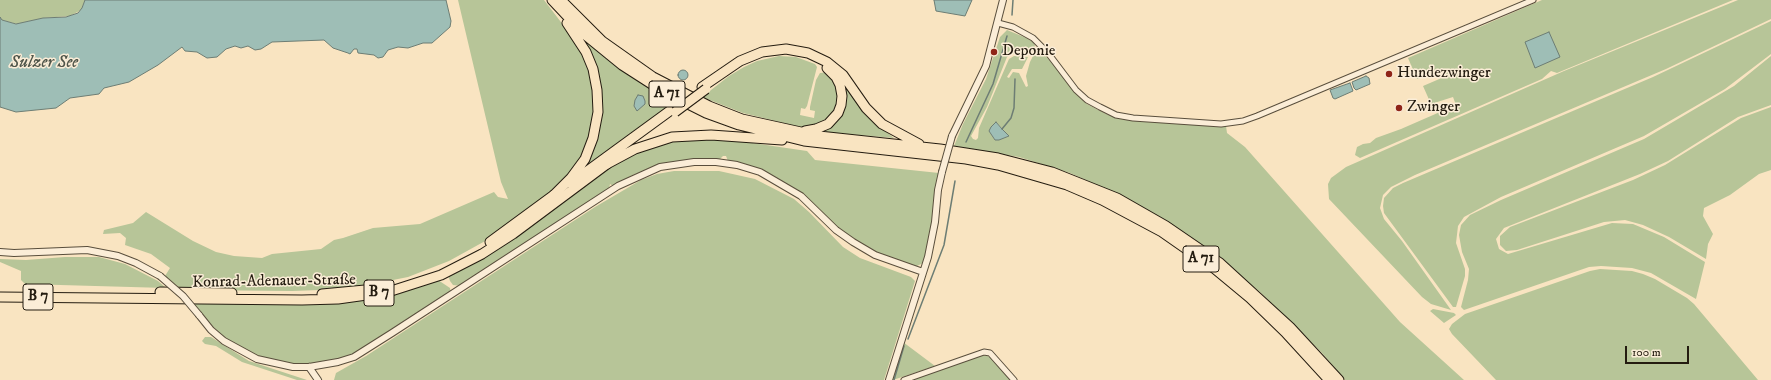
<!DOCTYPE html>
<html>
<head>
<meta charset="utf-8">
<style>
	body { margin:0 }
	#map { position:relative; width:1771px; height:380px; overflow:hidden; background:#f9e4c1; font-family:"IM FELL DW Pica",serif }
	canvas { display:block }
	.scale { position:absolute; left:1625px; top:346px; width:64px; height:18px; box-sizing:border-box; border:2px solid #241c10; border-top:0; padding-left:5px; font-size:12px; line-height:14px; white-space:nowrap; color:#241c10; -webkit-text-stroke:3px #fbedd7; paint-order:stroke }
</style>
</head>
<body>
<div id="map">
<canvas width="1771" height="380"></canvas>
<div class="scale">100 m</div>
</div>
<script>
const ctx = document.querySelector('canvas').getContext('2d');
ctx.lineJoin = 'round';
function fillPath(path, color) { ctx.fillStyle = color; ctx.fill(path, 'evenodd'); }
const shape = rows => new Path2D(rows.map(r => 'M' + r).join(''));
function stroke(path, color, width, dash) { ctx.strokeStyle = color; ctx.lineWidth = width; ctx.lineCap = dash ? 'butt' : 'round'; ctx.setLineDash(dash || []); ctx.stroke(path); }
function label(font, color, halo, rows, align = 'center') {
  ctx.font = font + ' "IM FELL DW Pica",serif'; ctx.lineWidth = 3; ctx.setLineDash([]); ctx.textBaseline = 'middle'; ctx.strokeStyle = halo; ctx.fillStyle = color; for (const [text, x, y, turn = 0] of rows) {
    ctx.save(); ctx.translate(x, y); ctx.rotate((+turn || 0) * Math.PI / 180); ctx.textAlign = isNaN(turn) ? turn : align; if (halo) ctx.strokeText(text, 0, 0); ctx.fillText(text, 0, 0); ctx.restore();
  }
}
fillPath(shape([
	[0,0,85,0,81,10,70,16,43,18,17,24,2,20,0,17],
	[458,0,544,0,577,43,594,82,595,113,584,154,567,180,496,235,449,261,408,277,348,289,292,291,182,290,165,276,170,268,151,254,125,245,126,238,120,233,103,234,104,230,133,223,146,212,193,241,216,252,234,256,262,258,272,254,321,249,334,240,343,238,373,228,420,224,494,192,498,197,508,199,501,182],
	[1542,0,1733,0,1557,73,1551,71,1542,79,1360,158,1355,155,1357,147,1363,144,1370,143,1376,138,1401,129,1456,105,1453,97,1431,104,1423,86,1444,77,1441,69,1417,79,1408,58],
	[1738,0,1771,0,1771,19,1666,69,1415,175,1391,187,1383,195,1380,208,1384,219,1402,241,1451,310,1431,304,1422,297,1329,199,1328,184,1331,178,1346,167,1564,71],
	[1771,21,1771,54,1725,89,1644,136,1501,197,1464,217,1458,226,1456,243,1465,269,1465,276,1456,307,1453,307,1384,213,1383,206,1384,198,1393,188,1403,183,1653,77],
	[1007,30,1029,39,1034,42,1035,47,1031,53,1011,54,1007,57,987,107,971,136,973,139,976,140,978,138,979,128,1009,59,1014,56,1028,57,1022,69,1012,69,1007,77,1009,78,1013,72,1019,73,1026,87,1028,86,1026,76,1030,62,1034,54,1040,50,1053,64,1076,94,1087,104,1108,115,1147,122,1226,126,1227,133,1245,147,1400,322,1464,380,1345,380,1322,353,1260,292,1211,252,1163,219,1122,196,1070,173,1019,157,954,146,963,124,986,79,1000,37],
	[996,122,1009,136,995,140,989,131],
	[579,35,618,68,647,87,675,103,574,178,596,136,599,135,598,131,601,107],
	[779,56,796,57,815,64,817,67,807,106,805,109,801,108,800,115,814,118,815,111,810,110,810,107,816,80,820,73,829,72,839,85,839,105,826,122,804,128,743,113,702,97,729,76,744,67,757,61],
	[1771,56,1771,105,1738,117,1668,161,1640,174,1504,228,1496,239,1499,249,1508,254,1612,223,1633,224,1664,237,1705,262,1696,299,1651,273,1632,268,1601,266,1589,267,1464,310,1461,307,1468,280,1469,269,1462,252,1459,235,1461,225,1470,215,1501,200,1644,139,1734,86],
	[843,81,872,121,894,138,824,132,825,129,831,125],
	[1771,107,1771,170,1759,174,1730,195,1704,208,1703,216,1713,234,1708,244,1706,259,1669,237,1643,225,1625,220,1604,222,1517,250,1506,251,1500,245,1500,236,1510,227,1633,180,1665,165,1741,118],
	[725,139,807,151,815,160,939,173,931,240,923,263,915,267,891,259,868,249,836,227,803,195,789,185,766,173,728,161,726,156,723,156,719,160,683,160,666,164,635,174,613,186,610,184,609,189,461,286,453,285,450,281,448,275,619,159,663,141],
	[674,171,719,171,755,179,794,199,809,212,843,247,860,258,911,277,915,281,884,380,334,380,336,373,366,356,595,207,641,180,657,174],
	[65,257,99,257,125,264,158,281,166,288,25,284,21,280,21,271,0,262,0,259,26,260],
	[1600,269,1632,271,1643,274,1655,279,1687,298,1694,304,1758,380,1496,380,1452,334,1449,329,1452,324,1465,314,1590,271],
	[438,280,450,288,451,293,363,350,335,361,312,365,295,365,259,357,228,341,216,330,191,302,339,302],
	[1433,309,1454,313,1456,315,1444,323,1430,311],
	[205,337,211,337,249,361,307,380,297,380,242,362,216,346,205,344,202,341],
	[903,342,935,366,893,380,892,377],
	[983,355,991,357,1011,380,911,380]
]), '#b7c598');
const water = shape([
	[85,0,446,0,451,21,450,27,432,43,423,43,408,48,398,47,388,50,383,57,378,58,374,55,358,53,357,49,354,49,350,54,348,53,333,48,324,40,272,42,261,49,255,50,248,46,241,48,235,46,226,49,217,57,207,58,197,52,185,51,182,47,158,65,129,82,104,88,99,94,70,98,56,108,16,112,0,107,0,17,2,20,16,24,43,18,66,17,78,13,82,8,85,0],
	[934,0,972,0,965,16,936,11,934,0],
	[1549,32,1560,57,1535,68,1525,42,1549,32],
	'678 75a5 5 0 1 1 10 0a5 5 0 1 1-10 0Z',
	[1366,76,1369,78,1370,84,1356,90,1354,88,1352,82,1366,76],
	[1350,83,1353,91,1335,99,1333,98,1330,90,1350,83],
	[638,95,643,96,645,101,645,104,637,111,634,106,635,100,638,95],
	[996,122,1002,129,1009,136,999,140,995,140,989,131,991,127,996,122]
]);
fillPath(water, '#9ebeb6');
stroke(water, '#6d7d74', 1);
stroke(shape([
	[1012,15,1013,0],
	[1002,129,1011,118,1014,108,1015,79],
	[966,142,993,84,1007,36],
	[908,339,944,245,955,181],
	[894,380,904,346]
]), '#6d7d74', 1.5);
const minor = shape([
	[998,23,1013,27,1033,38,1048,53,1076,90,1087,100,1100,107,1116,115,1133,118,1221,124,1243,121,1257,116,1533,0],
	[904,380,984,352,990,353,1014,380]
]);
const tertiary = shape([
	[952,136,986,66,1003,0],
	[0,252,14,253,87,250,118,256,136,263,160,276],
	[199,315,211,330,224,341,257,359,293,367,309,367,338,362,354,357,392,333,618,186,660,167,694,162,716,162,737,165,760,172,801,196,836,230,853,242,875,255,923,272],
	[309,367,318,380],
	[889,380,928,257,935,222,938,190,942,172]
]);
const trunk = shape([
	[490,242,554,195],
	[160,292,232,293],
	[322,294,365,290],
	[0,297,302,300,338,299,388,292,441,275,482,254,513,234,607,164]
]);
const motorway = shape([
	[552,0,584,34,622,65,664,92,706,113,739,125,804,141,966,159,998,165,1067,185,1102,200,1162,232,1215,269,1250,298,1285,332,1329,380],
	[561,0,602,41,653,77,709,106,742,119,819,136,940,149,998,158,1052,172,1117,198,1166,226,1220,263,1290,327,1339,380],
	[702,87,740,61,762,52,786,49,808,53,827,62,843,75,866,108,882,124,919,144],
	[805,131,816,129,828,124,838,113,841,105,842,96,840,85,836,77,827,68],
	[607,164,635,149,672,137,711,135,782,140],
	[571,183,671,110],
	[554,195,571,178,585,159,593,138,598,112,597,90,593,69,586,52,567,23]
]);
stroke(minor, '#594e3c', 7);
stroke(tertiary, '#594e3c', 8);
stroke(trunk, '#241c10', 11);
stroke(motorway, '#241c10', 11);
stroke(minor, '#fbedd7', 5);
stroke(tertiary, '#fbedd7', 6);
stroke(trunk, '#f9e4c1', 9);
stroke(motorway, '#f9e4c1', 9);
const tertiaryBridge = shape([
	[942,172,952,136],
	[160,276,183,296,199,315]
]);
const motorwayBridge = shape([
	[675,112,706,89]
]);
stroke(tertiaryBridge, '#594e3c', 8, []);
stroke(motorwayBridge, '#241c10', 11, []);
stroke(tertiaryBridge, '#fbedd7', 6);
stroke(motorwayBridge, '#f9e4c1', 9);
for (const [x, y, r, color] of [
	[994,52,4,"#8f2418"],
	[1389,74,4,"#8f2418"],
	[1399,108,4,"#8f2418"]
]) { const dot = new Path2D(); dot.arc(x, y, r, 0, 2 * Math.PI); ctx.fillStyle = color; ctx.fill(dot); stroke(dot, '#fbedd7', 1.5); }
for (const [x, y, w] of [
	[667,94,36],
	[1201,259,36],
	[379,293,30],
	[38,297,30]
]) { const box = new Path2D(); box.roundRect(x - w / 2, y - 13, w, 26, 3); ctx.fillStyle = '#fbedd7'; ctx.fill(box); stroke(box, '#241c10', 1); }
label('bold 15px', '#241c10', null, [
	["A 71",667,94],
	["A 71",1201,259],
	["B 7",379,293],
	["B 7",38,297]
]);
label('16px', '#241c10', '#fbedd7', [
	["Deponie",1002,52],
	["Hundezwinger",1397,74],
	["Zwinger",1407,108]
], 'left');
label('16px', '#241c10', '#fbedd7', [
	["Konrad-Adenauer-Straße",274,282,-1]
]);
label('italic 17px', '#4f554a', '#fbedd7', [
	["Sulzer See",44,63]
]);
</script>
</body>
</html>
